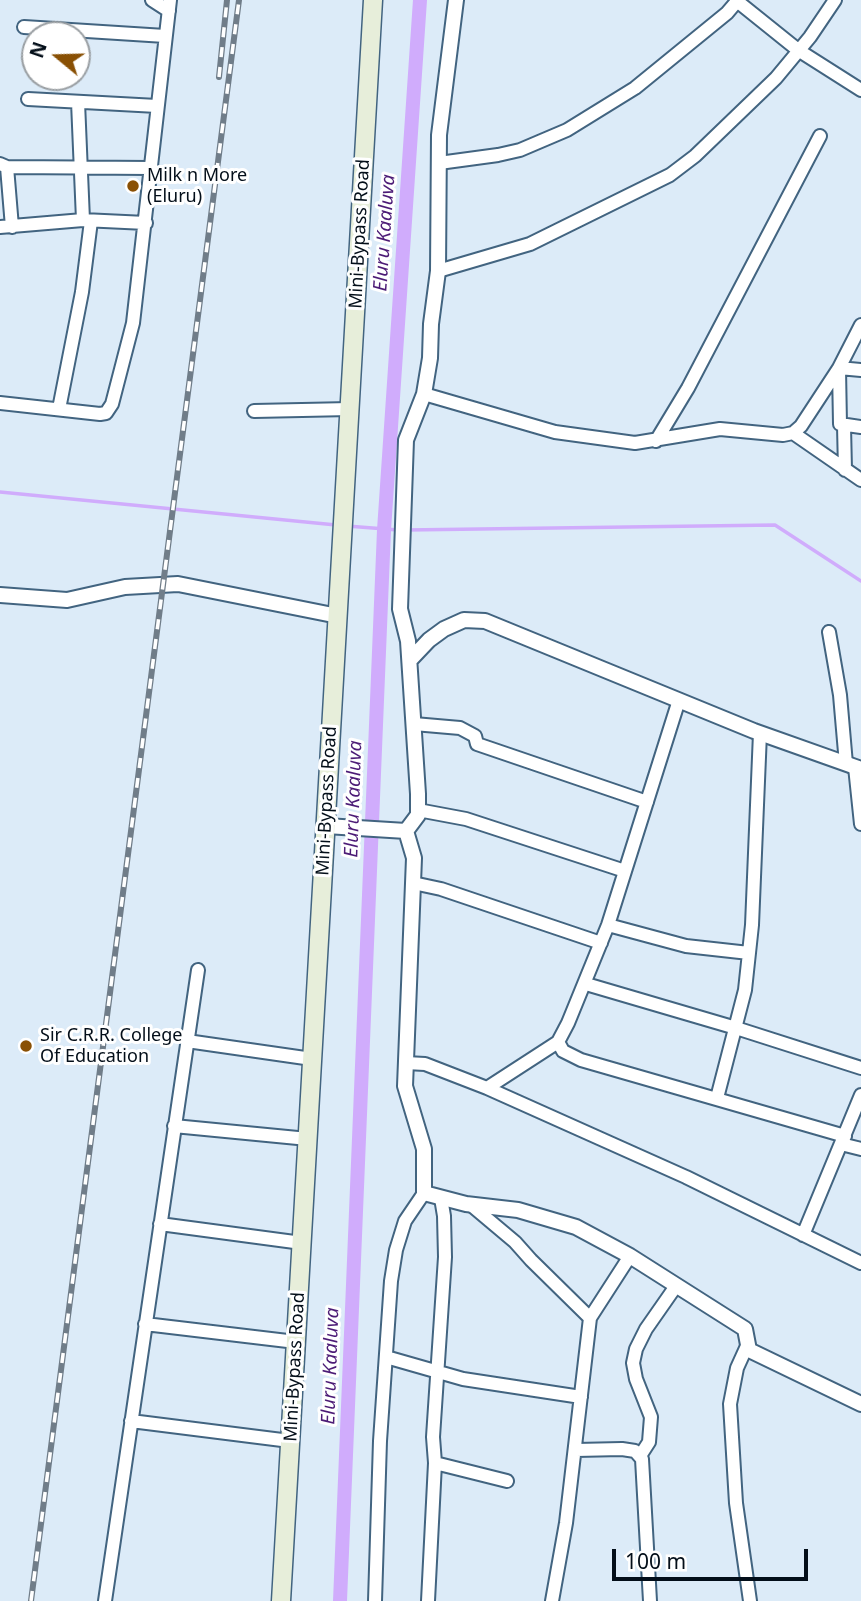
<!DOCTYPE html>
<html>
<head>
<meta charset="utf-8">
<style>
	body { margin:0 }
	#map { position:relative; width:861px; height:1601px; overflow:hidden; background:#dcebf8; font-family:"Noto Sans",sans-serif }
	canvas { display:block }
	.north { position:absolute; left:21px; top:21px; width:70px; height:70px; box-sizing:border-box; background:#fff; border:2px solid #9a9fa3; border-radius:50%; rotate:289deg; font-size:19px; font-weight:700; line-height:28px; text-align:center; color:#030e19 }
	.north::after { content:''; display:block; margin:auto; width:24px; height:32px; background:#895004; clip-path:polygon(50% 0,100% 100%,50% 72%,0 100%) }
	.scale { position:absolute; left:612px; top:1549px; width:196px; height:32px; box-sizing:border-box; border:4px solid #030e19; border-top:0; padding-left:9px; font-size:21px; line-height:24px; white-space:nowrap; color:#030e19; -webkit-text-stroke:5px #fff; paint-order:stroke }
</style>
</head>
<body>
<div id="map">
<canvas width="861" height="1601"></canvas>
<div class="north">N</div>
<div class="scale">100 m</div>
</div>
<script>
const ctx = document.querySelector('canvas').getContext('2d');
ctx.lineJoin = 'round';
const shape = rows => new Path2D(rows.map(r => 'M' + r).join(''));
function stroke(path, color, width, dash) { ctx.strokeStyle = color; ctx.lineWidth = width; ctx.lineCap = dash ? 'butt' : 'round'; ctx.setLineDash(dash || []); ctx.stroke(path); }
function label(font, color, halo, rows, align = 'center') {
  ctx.font = font + ' "Noto Sans",sans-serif'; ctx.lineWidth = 6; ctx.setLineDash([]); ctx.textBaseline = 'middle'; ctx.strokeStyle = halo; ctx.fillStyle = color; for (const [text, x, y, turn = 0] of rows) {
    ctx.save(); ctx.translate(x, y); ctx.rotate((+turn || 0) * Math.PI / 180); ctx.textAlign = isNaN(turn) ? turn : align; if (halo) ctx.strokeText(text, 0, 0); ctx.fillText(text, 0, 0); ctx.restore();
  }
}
stroke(shape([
	[0,492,336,525],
	[347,526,398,530],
	[406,530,775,525,861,581]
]), '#d0acfc', 3.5);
stroke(shape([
	[340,1601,384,530,420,0]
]), '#d0acfc', 14);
const minor = shape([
	[152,0,169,11],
	[737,1,798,50,861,90],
	[24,27,165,36],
	[28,99,157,106],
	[78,102,83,220],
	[439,163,498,155,520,150,567,130,635,88,727,13,738,0],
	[0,164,7,167,151,168],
	[7,167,12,227],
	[0,227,83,220,146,223],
	[438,271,530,244,670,175,695,156,776,78,810,37,835,0],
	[839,368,861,370],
	[839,369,840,424,861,427],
	[424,394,555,432,635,443,720,429,783,435,793,433,801,426,839,368,861,325],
	[0,403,100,414,106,413,112,404,133,323,170,0],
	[59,409,82,292,91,221],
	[254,411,350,409],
	[844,426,845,470],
	[793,433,861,480],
	[656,441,688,388,820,136],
	[829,632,840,695,846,764],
	[414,724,460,728,475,736,477,744,647,802],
	[855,767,861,824],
	[418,810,466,819,625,871],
	[413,883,441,889,601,943],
	[608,925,686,946,749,953],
	[586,984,736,1028,861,1068],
	[187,1041,312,1059],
	[558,1042,563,1051,581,1060,845,1136],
	[406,1063,425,1064,487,1088,686,1177,861,1263],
	[487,1088,558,1042,568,1023,608,925,679,700],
	[717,1098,745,990,752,925,760,733],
	[174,1126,308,1139],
	[841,1144,861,1149],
	[471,1205,515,1242,531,1260,590,1318],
	[160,1224,302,1243],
	[803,1235,861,1095],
	[145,1324,296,1342],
	[747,1346,737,1368,730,1404,736,1503,750,1601],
	[386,1357,463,1379,581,1397],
	[131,1421,290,1441],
	[576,1450,622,1449,635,1451,642,1459,650,1601],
	[640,1456,649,1442,651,1417,636,1379,633,1363,636,1349,646,1329,676,1286],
	[435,1463,507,1481],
	[105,1601,198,970],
	[375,1601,380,1441,391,1281,396,1250,405,1221,424,1193],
	[428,1601,435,1463,433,1437,445,1257,444,1216,441,1198],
	[552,1601,566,1523,590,1318,630,1256]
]);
const tertiary = shape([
	[0,595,67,600,125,587,178,584,338,616],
	[410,660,429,640,444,629,464,620,485,621,754,731,861,769],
	[326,826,406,831],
	[406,831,414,858,405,1086,424,1149,424,1193,466,1204,518,1210,576,1227,630,1256,745,1329,749,1350,861,1404],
	[406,831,418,815,418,794,408,641,400,609,406,440,424,394,430,358,431,324,438,271,439,135,456,0]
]);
const secondary = shape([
	[281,1601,373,0]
]);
stroke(minor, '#426480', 16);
stroke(tertiary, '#426480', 18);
stroke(secondary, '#426480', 21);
stroke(minor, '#fff', 12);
stroke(tertiary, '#fff', 14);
stroke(secondary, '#e7eeda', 18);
const rail = shape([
	[219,77,227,0],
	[31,1601,239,0]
]);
stroke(rail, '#707d89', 6);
stroke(rail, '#fff', 3.5, [10]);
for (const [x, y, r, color] of [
	[133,186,7,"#895004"],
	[26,1046,7,"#895004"]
]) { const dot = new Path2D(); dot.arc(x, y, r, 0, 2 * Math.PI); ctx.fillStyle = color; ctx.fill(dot); stroke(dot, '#fff', 2.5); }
label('18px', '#030e19', '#fff', [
	["Milk n More",147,176],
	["(Eluru)",147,197],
	["Sir C.R.R. College",40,1036],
	["Of Education",40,1057]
], 'left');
label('18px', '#030e19', '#fff', [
	["Mini-Bypass Road",360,234,-87],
	["Mini-Bypass Road",327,801,-87],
	["Mini-Bypass Road",295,1367,-87]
]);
label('italic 19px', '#4c1b76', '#fff', [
	["Eluru Kaaluva",385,233,-86],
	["Eluru Kaaluva",354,799,-88],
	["Eluru Kaaluva",331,1366,-88]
]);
</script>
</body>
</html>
